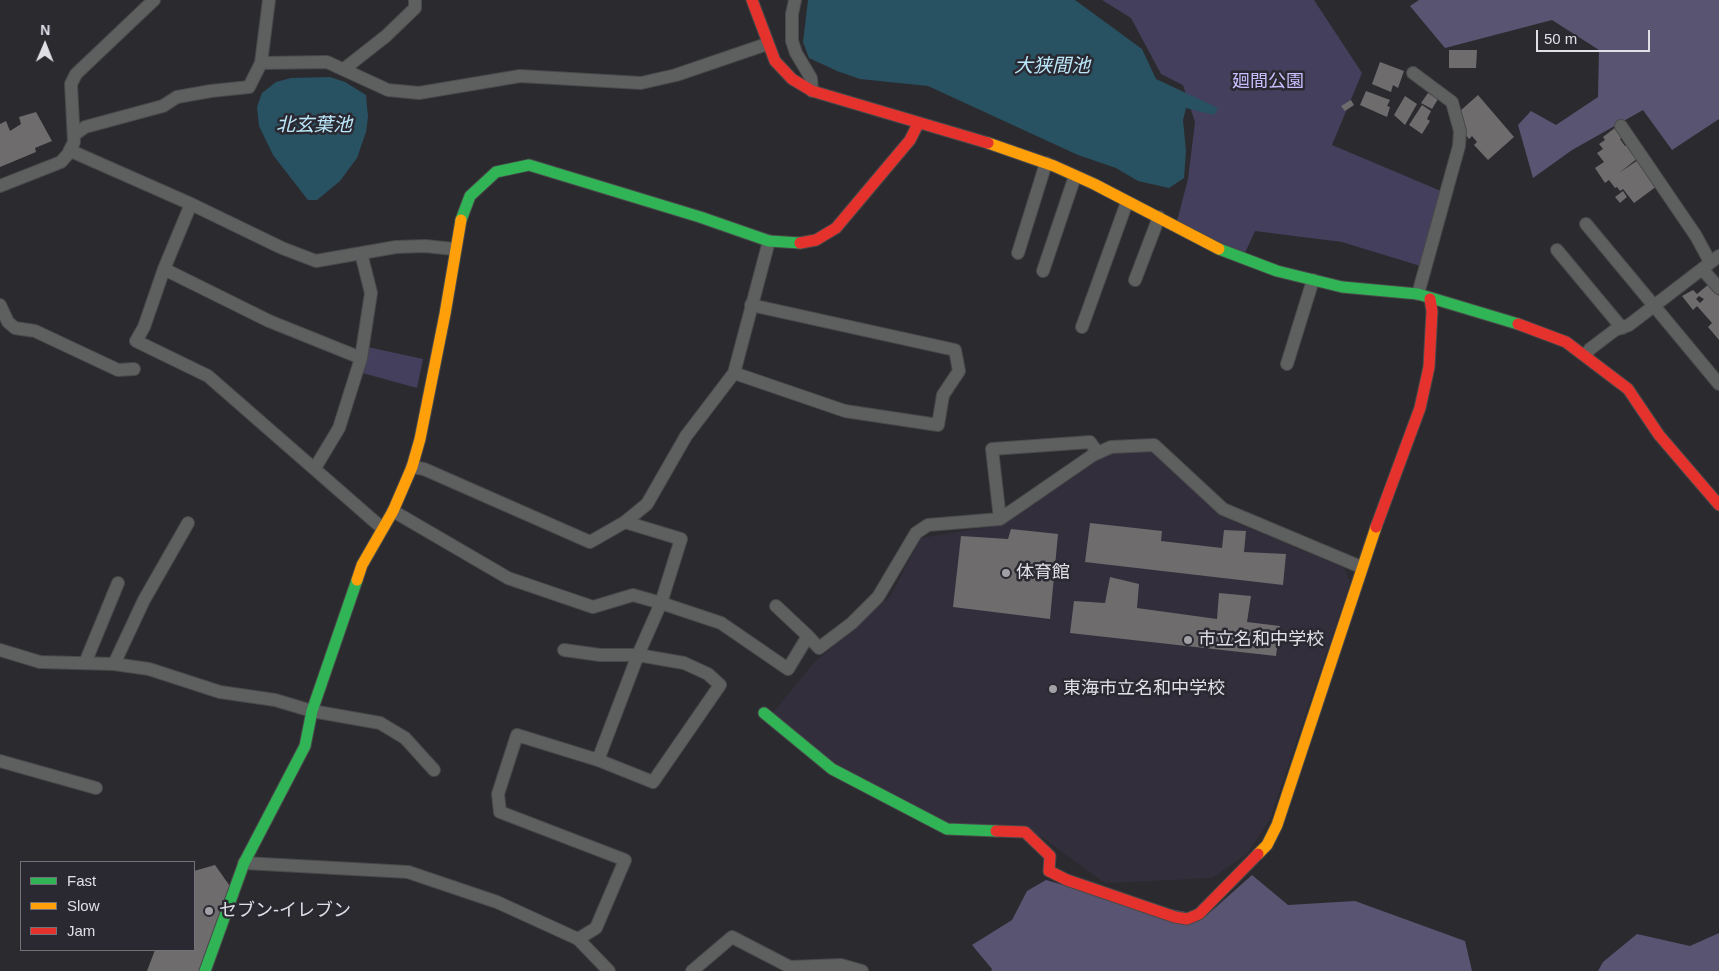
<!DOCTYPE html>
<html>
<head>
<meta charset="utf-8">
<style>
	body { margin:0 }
	#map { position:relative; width:1719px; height:971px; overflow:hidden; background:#2b2b2f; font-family:Arial,sans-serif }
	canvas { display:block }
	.legend { position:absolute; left:20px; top:861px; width:175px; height:90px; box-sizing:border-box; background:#2a2931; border:1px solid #737279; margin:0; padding:6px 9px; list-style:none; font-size:15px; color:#e0dfe5 }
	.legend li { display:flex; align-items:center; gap:10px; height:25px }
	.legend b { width:25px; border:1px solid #737279 }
	.north { position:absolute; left:20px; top:20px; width:50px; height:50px; -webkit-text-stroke:4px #2a2931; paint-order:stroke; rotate:1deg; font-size:14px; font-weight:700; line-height:20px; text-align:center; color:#e0dfe5 }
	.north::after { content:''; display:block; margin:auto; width:18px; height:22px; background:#e0dfe5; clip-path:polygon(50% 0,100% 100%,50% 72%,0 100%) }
	.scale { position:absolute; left:1536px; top:30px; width:114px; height:22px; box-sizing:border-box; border:2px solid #e0dfe5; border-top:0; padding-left:6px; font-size:15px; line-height:18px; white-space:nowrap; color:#e0dfe5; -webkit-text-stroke:4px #2a2931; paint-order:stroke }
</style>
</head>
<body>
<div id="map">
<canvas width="1719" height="971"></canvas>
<ul class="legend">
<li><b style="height:6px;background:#30b455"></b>Fast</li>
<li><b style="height:6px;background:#ff9f0a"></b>Slow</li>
<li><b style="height:6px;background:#e5322d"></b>Jam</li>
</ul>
<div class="north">N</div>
<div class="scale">50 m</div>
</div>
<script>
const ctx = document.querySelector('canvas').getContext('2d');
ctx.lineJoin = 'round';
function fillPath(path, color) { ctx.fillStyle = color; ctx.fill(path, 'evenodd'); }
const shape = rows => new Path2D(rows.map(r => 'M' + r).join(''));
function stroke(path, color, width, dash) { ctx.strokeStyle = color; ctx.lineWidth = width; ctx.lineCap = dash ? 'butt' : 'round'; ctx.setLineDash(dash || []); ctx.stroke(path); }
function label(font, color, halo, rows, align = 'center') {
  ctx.font = font + ' Arial,"Noto Sans JP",sans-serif'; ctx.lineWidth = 5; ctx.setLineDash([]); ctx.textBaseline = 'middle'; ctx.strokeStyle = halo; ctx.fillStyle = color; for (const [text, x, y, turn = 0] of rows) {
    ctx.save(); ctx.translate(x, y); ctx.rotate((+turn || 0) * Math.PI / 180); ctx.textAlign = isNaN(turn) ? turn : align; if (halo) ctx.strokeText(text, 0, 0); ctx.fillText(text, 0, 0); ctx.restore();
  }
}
fillPath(shape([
	[1152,450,1220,516,1344,568,1350,583,1270,819,1247,854,1212,878,1105,883,1042,837,948,823,846,772,771,715,814,663,890,597,921,538,1000,525,1110,452]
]), '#332e3c');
fillPath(shape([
	[1102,0,1314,0,1362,73,1332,145,1441,191,1427,268,1342,242,1255,231,1244,255,1177,221,1188,179,1195,122,1183,85,1161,74,1131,18],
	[363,346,423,359,417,388,359,372]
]), '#443f5c');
fillPath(shape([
	[1419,0,1719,0,1719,119,1672,150,1643,110,1572,150,1533,178,1518,125,1531,111,1556,125,1598,97,1599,50,1552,20,1445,48,1410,6],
	[1252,875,1288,905,1355,901,1465,941,1472,971,991,971,992,969,972,945,1012,920,1027,891,1046,880,1090,893,1206,916],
	[1719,933,1719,971,1598,971,1603,962,1637,934,1690,946]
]), '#5a5473');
fillPath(shape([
	[808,0,1075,0,1142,49,1156,79,1218,108,1214,115,1186,108,1183,120,1186,151,1184,178,1169,188,1138,181,1116,168,1078,155,928,86,860,79,837,71,809,58,803,42],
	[330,77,345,82,366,95,368,117,366,132,357,158,340,181,317,200,308,200,273,155,259,126,257,107,262,93,276,82,291,78]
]), '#285162');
fillPath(shape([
	[1449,50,1477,50,1476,68,1449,68],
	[1380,62,1404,71,1398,88,1393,85,1391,92,1372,84],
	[1366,91,1390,100,1387,106,1390,107,1387,117,1360,105],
	[1428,93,1438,99,1432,109,1421,103],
	[1478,95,1514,137,1488,160,1474,145,1477,142,1472,136,1469,139,1461,129,1460,111],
	[1405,96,1417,104,1405,125,1394,115],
	[1351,100,1354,105,1345,111,1341,106],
	[1422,105,1431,111,1427,119,1430,121,1422,134,1409,125],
	[36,112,52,141,35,148,36,152,0,167,0,124,6,121,10,131,21,124,19,117],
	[1616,127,1623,137,1620,139,1625,146,1628,144,1638,158,1619,173,1638,160,1657,186,1634,203,1623,189,1620,191,1617,187,1615,188,1609,180,1605,183,1595,168,1604,162,1597,153,1603,149,1599,144,1605,140,1603,137],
	[1623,191,1627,197,1620,203,1615,197],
	[1709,284,1719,296,1719,340,1708,327,1712,323,1697,306,1704,299,1699,296,1696,299,1700,303,1693,310,1682,296,1693,290,1697,294],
	[1090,523,1162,531,1161,541,1222,548,1224,530,1246,531,1244,552,1286,554,1283,585,1085,562],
	[1011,529,1058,534,1050,619,953,607,961,536,1008,539],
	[1110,577,1139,584,1137,608,1217,619,1219,593,1251,596,1247,622,1280,626,1276,656,1070,633,1074,601,1105,603],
	[215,865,232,889,204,971,147,971,155,950,194,950,194,871]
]), '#6f6c6e');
const street = shape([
	[269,0,261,63,327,62,388,90,419,93,520,76,641,83,676,75,767,44],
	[795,0,792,14,792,41,796,53,811,78,812,91],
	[344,69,386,36,415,8,415,0],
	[1413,73,1452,102,1460,131,1459,146,1418,294],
	[1621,126,1696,236,1710,262],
	[74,135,85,127,163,106,177,97,211,91,249,87,261,63],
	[71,151,191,204,282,248,316,261,396,247,425,246,454,249],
	[0,186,61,162,68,154,74,142,71,84,76,74,154,0],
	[191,204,164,269,144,327,136,341,208,376,382,528],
	[1586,224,1719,384],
	[1557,250,1622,328],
	[1018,253,1046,163],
	[164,269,269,321,361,358],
	[1703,270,1719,288],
	[1043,271,1075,176],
	[1135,280,1159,217],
	[0,305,8,322,15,328,35,331,118,370,134,369],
	[1082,327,1127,202],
	[1586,355,1590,349,1615,330,1629,325,1719,256],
	[1287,364,1313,280],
	[734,373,845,411,938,425,943,395,959,371,955,350,751,305],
	[412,467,424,469,590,542,625,522,647,504,686,436,734,373,769,241],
	[315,468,339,428,361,358,371,293,361,253],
	[393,511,508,578,593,607,633,595,661,603,638,655,684,663,708,674,720,685,653,782,598,760,517,735,498,794,500,812,625,860,596,928,578,939],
	[1000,519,992,449,1090,442,1098,453],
	[625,522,681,539,661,603,721,623,788,669,808,636,819,648,852,623,878,597,916,533,928,525,1000,519,1093,455,1111,447,1154,445,1223,509,1361,567],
	[776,606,808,636],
	[0,650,40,662,114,664,149,669,220,692,275,700,312,711,380,723,405,738,434,770],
	[564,650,600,655,638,655,598,760],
	[85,663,118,583],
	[114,664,144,600,188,523],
	[0,761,96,788],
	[244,863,408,872,497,902,578,939,609,971],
	[692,971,732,937,790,967,841,965,862,971]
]);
const fast = shape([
	[461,220,470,196,496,172,529,165,700,217,769,241,800,243],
	[1219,249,1277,271,1342,287,1418,294,1518,324],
	[764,713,832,769,947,829,996,831],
	[205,971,244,863,305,746,312,711,357,580]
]);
const slow = shape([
	[988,143,1054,166,1094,184,1219,249],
	[357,580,362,565,393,511,412,467,420,439,445,314,461,220],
	[1258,854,1267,845,1277,825,1376,527]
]);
const jam = shape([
	[752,0,775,61,792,79,812,91,988,143],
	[800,243,816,240,836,228,910,140,918,124],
	[1518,324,1566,342,1628,389,1659,435,1719,505],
	[1376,527,1420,408,1429,367,1432,311,1430,299],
	[996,831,1025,832,1050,856,1049,871,1067,880,1175,917,1187,919,1199,914,1258,854]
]);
stroke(street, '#49494b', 14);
stroke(fast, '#49494b', 13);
stroke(slow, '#49494b', 13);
stroke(jam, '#49494b', 13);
stroke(street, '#5e5f5f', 12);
stroke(fast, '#30b455', 11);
stroke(slow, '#ff9f0a', 11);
stroke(jam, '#e5322d', 11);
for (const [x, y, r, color] of [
	[1006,573,5,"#a1a0a5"],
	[1188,640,5,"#a1a0a5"],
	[1053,689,5,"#a1a0a5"],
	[209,911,5,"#a1a0a5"]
]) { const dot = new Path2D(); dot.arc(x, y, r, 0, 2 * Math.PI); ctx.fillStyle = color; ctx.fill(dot); stroke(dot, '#2a2931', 2); }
label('18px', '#c9befd', '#2a2931', [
	["廻間公園",1268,82]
]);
label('18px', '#e0dfe5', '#2a2931', [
	["体育館",1016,573],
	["市立名和中学校",1198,640],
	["東海市立名和中学校",1063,689],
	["セブン-イレブン",219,911]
], 'left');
label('italic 19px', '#bbe7fa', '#2a2931', [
	["大狭間池",1052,67],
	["北玄葉池",314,126]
]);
</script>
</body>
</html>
